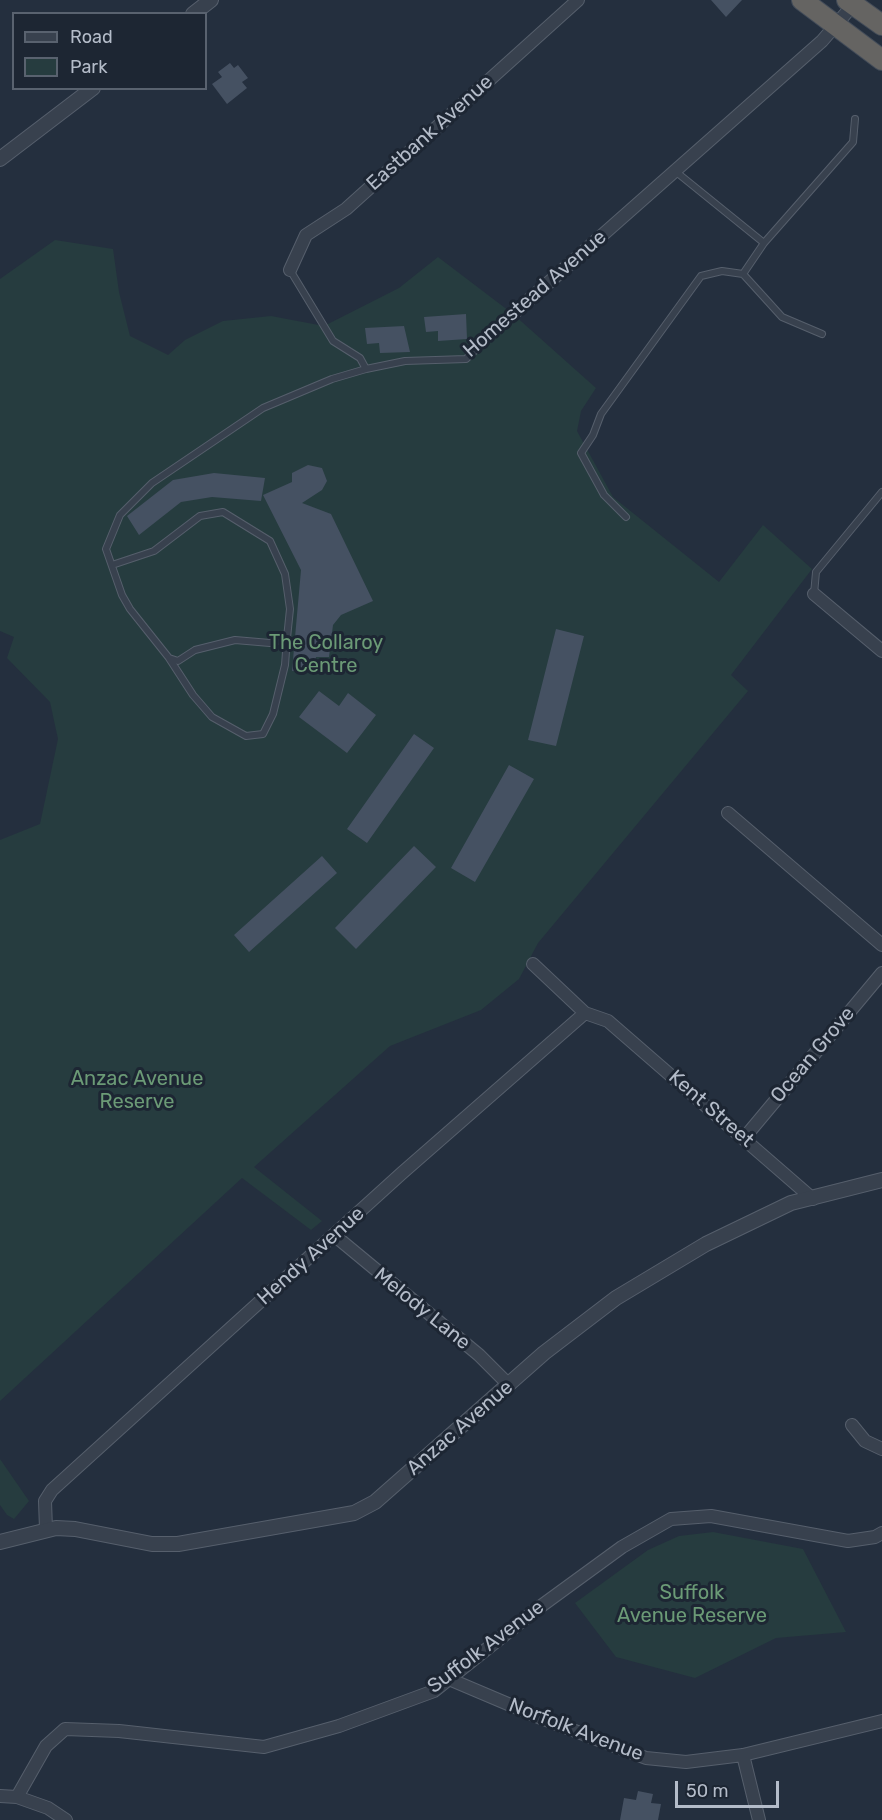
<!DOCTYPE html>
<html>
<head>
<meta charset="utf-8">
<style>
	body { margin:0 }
	#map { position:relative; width:882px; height:1820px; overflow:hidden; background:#242f3e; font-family:Rubik,sans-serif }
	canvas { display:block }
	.legend { position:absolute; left:12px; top:12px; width:195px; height:78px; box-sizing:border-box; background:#1d2633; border:2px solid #59626f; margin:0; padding:8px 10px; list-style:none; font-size:18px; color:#b4bcc9 }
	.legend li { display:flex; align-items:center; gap:12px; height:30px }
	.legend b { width:30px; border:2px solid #59626f }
	.scale { position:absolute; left:675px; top:1781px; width:104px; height:27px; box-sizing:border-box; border:3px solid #b4bcc9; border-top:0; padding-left:8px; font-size:18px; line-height:21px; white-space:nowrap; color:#b4bcc9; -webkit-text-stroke:4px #1d2633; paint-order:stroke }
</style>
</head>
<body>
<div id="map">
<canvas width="882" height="1820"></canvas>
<ul class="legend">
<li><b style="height:8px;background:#38414e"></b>Road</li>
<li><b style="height:16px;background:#263c3f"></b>Park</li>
</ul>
<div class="scale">50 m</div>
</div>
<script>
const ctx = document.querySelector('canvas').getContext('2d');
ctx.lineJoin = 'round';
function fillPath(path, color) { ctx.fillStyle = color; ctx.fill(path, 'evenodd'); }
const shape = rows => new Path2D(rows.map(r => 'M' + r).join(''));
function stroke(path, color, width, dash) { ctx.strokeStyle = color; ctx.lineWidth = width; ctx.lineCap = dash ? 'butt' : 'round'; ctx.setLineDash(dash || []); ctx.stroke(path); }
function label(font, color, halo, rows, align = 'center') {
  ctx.font = font + ' Rubik,sans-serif'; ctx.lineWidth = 6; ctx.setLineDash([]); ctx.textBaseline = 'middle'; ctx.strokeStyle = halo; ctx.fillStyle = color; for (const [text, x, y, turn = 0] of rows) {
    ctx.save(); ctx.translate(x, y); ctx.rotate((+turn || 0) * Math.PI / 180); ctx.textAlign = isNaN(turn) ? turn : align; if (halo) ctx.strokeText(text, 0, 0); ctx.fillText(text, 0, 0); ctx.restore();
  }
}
fillPath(shape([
	[55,240,113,249,119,292,130,336,168,355,185,340,223,321,271,316,324,326,399,288,438,257,513,314,596,388,581,411,577,431,613,497,719,582,763,525,812,569,731,675,748,691,538,943,519,979,481,1010,390,1046,254,1167,322,1221,311,1230,242,1178,0,1401,0,840,40,824,58,739,50,702,7,658,14,637,0,631,0,279],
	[0,1459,29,1501,14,1519,7,1515,0,1505],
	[713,1532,803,1549,846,1632,776,1638,695,1678,616,1657,575,1603,648,1550,679,1536]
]), '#263c3f');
fillPath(shape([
	[711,0,742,0,726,17],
	[230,63,234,68,238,65,248,78,242,82,247,88,227,104,212,84,222,77,218,72],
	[466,314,467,339,438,341,438,331,426,332,424,317],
	[404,326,410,352,380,353,379,343,367,344,365,328],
	[308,465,322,468,327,481,322,490,302,503,331,514,373,601,341,615,333,625,329,657,316,657,314,672,292,671,301,570,263,495,292,482,292,473],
	[214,473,265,478,261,501,212,497,181,502,139,535,127,516,173,480],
	[556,629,584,636,556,746,528,740],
	[319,691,339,706,348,693,376,715,347,753,299,717],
	[414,734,434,748,367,843,347,829],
	[509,765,534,779,475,882,451,868],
	[414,846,436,867,356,949,335,928],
	[322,856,337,873,249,952,234,935],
	[638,1791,653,1794,651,1803,661,1804,658,1820,620,1820,624,1798,636,1800]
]), '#455162');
const service = shape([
	[675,171,764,243],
	[290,270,333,341,360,358,366,369],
	[743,274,782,317,822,334],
	[626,517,604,495,581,453,593,435,601,414,701,276,722,271,743,274,764,243,853,142,855,119],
	[112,565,154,551,200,516,223,512,270,541,285,574,290,609,287,638,270,643,235,640,195,650,178,661,169,658,130,609,122,595,106,549,120,515,152,483,263,408,332,379,366,369,405,361,466,359,513,314],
	[814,594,816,572,882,492],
	[169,658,193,695,212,717,246,736,263,734,273,714,285,665,287,638]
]);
const minor = shape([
	[290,270,306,235,346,209,578,0],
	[513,314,822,41,853,5],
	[814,594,882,651],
	[728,813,882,945],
	[533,964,585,1013],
	[745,1137,882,973],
	[334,1235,479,1355,509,1385],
	[852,1425,865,1441,882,1449],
	[46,1529,45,1501,52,1490,402,1173,585,1013,608,1021,813,1199],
	[449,1679,541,1718,646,1758,686,1762,743,1755,882,1721],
	[743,1755,759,1820],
	[0,1796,17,1797,46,1746,65,1729,119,1731,264,1747,339,1726,434,1691,537,1609,622,1547,671,1519,711,1516,848,1541,875,1537,882,1533],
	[17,1797,48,1808,66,1820]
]);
const tertiary = shape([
	[193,14,211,0],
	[0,159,93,88],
	[0,1542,56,1528,75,1529,152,1544,178,1544,354,1513,375,1502,544,1353,616,1298,706,1244,791,1203,882,1180]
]);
const trunk = shape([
	[802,0,882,60],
	[847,0,882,25]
]);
stroke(service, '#565f6c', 8);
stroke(minor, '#565f6c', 14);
stroke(tertiary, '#565f6c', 16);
stroke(trunk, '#434c59', 22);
stroke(service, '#38414e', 6);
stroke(minor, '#38414e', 12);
stroke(tertiary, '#38414e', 14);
stroke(trunk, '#656462', 20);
label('20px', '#b4bcc9', '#1d2633', [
	["Eastbank Avenue",430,133,-42],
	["Homestead Avenue",535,294,-41],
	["Ocean Grove",813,1055,-50],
	["Kent Street",711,1109,41],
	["Hendy Avenue",311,1256,-42],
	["Melody Lane",422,1309,39],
	["Anzac Avenue",460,1428,-41],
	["Suffolk Avenue",486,1647,-37],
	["Norfolk Avenue",576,1730,21]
]);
label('20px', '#6b9a76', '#1d2633', [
	["The Collaroy",326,643],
	["Centre",326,666],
	["Anzac Avenue",137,1079],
	["Reserve",137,1102],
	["Suffolk",692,1593],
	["Avenue Reserve",692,1616]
]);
</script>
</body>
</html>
